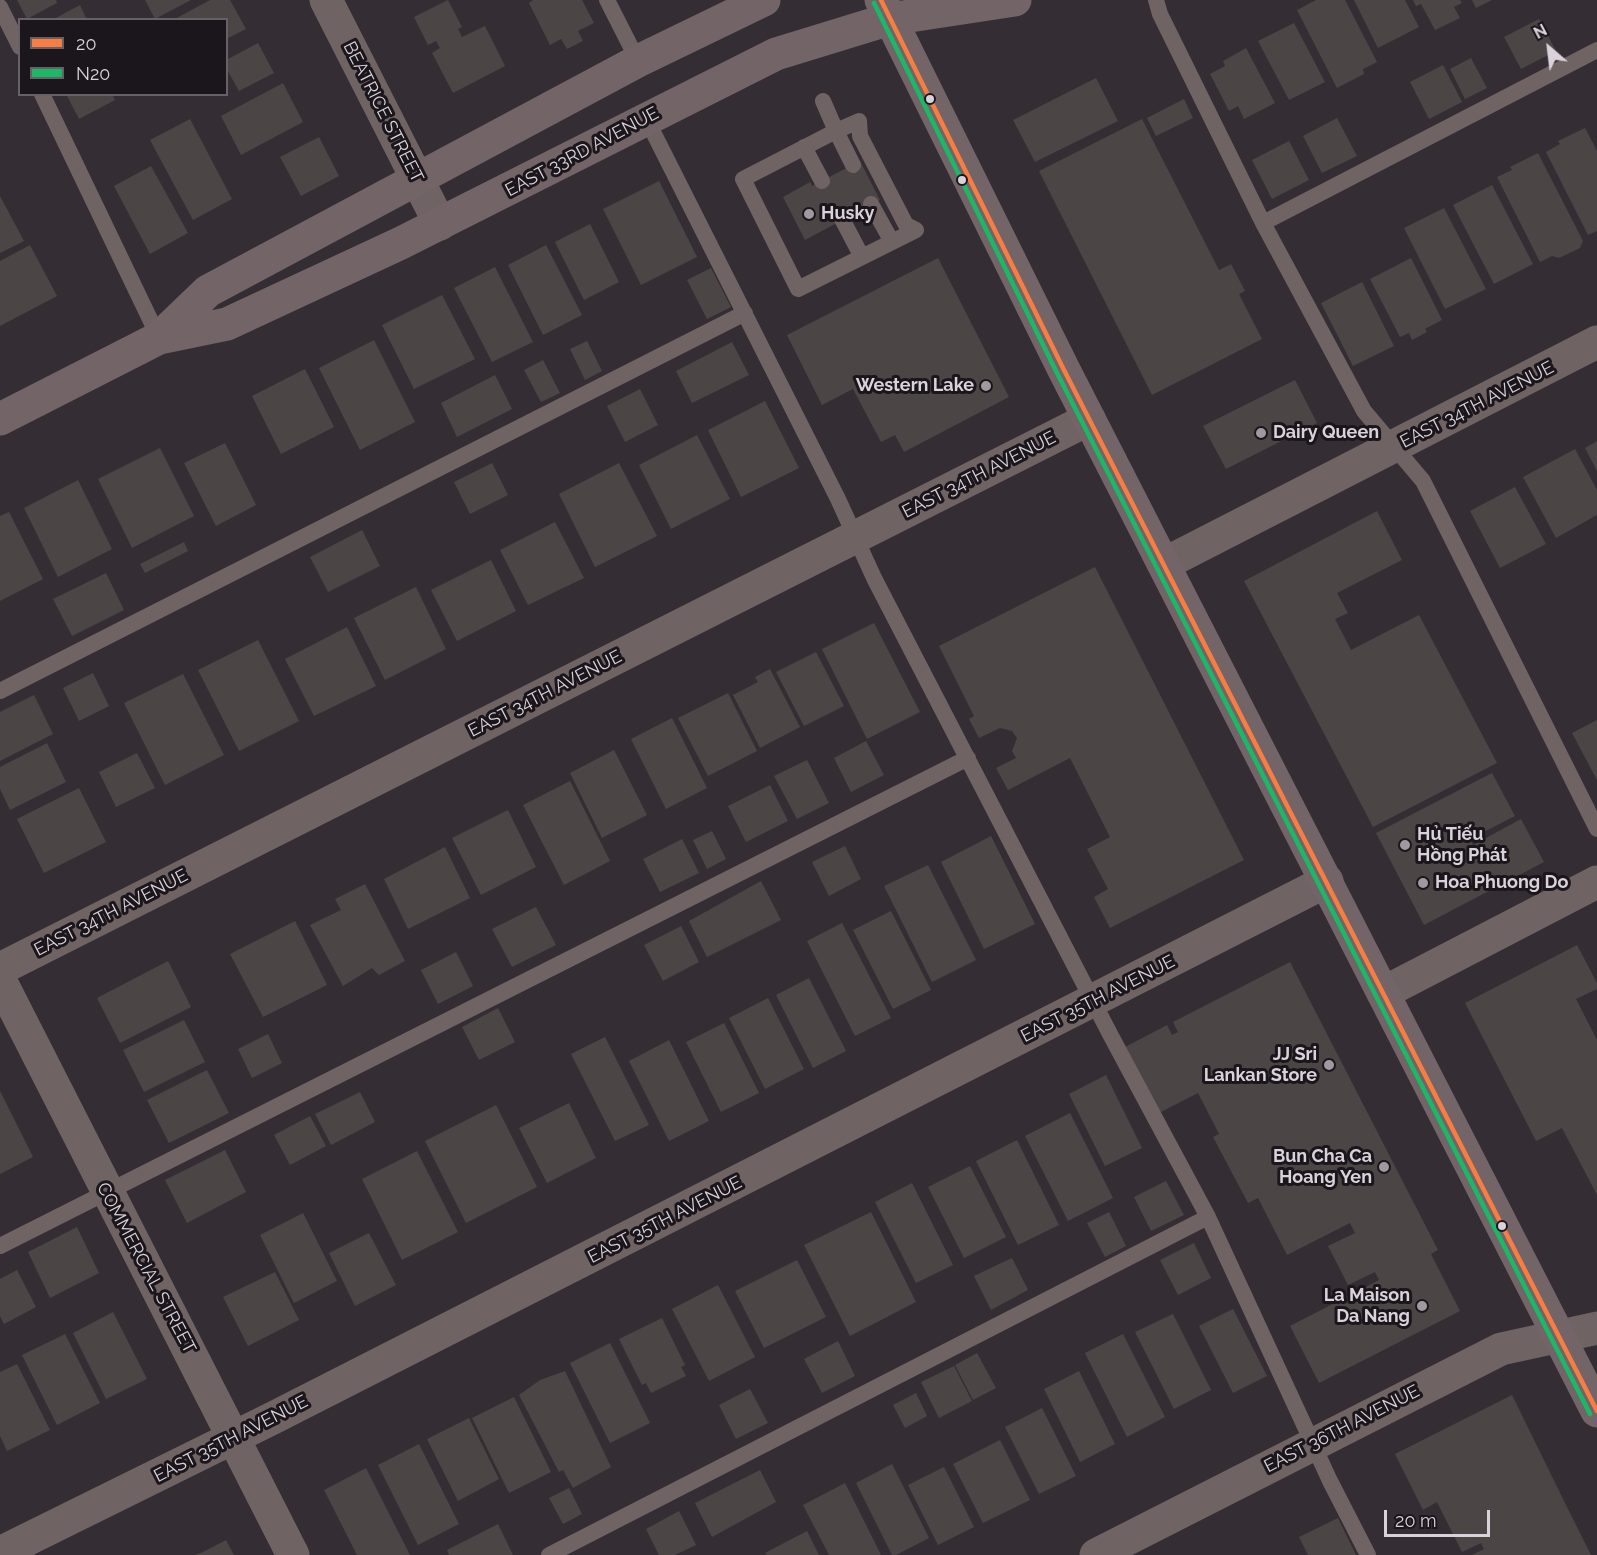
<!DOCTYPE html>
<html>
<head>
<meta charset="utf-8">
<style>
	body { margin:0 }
	#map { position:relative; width:1597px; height:1555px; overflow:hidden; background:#342e34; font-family:Raleway,sans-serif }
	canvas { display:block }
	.legend { position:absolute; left:18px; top:18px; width:210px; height:78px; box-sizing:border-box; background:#1b161b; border:2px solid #676167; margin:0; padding:8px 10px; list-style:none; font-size:18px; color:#dad2da }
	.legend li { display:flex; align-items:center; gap:12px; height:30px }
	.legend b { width:30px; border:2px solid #676167 }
	.north { position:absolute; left:1519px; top:18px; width:60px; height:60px; -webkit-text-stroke:4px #1b161b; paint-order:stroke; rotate:332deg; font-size:16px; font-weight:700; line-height:24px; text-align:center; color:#dad2da }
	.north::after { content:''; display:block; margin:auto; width:21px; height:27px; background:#dad2da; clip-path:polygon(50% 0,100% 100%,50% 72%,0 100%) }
	.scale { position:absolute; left:1384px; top:1510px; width:106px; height:27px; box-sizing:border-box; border:3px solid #dad2da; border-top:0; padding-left:8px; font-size:18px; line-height:21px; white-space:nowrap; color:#dad2da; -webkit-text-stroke:4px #1b161b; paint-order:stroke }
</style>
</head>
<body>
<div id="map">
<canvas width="1597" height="1555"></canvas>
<ul class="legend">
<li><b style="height:8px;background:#f77d43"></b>20</li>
<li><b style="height:8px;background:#1ab867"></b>N20</li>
</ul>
<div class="north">N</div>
<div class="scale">20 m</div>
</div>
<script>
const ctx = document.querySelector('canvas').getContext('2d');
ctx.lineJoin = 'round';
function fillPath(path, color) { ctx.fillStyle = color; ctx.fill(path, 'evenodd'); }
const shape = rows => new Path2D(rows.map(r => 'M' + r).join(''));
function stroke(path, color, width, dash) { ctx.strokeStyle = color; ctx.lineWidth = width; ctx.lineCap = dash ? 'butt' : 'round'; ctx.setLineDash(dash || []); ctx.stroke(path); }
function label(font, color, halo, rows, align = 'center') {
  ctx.font = font + ' Raleway,sans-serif'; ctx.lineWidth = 6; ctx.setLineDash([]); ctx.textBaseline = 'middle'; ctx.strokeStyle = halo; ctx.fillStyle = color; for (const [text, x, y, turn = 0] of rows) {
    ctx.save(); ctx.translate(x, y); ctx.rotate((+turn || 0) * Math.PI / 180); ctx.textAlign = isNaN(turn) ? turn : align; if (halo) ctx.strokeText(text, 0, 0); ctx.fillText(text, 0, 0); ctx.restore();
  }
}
fillPath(shape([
	[17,0,56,0,57,3,27,19],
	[145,0,191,0,155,19],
	[210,0,230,0,246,29,226,39,226,20,173,20],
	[448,0,462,27,458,29,462,37,485,26,505,66,453,93,432,53,440,48,436,41,428,45,414,17],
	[533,0,582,0,594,23,578,31,583,41,567,49,561,39,550,45,529,3],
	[1316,0,1345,0,1377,62,1363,69,1364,74,1337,88,1297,10],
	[1354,0,1405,0,1419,27,1378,48],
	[1413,0,1460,0,1462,3,1454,7,1460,18,1435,30,1421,4,1416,6],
	[1472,0,1492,0,1476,8],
	[80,5,87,20,52,20],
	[1539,19,1556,51,1521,69,1504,37],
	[1294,23,1325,82,1289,100,1258,41],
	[258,43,274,73,239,91,226,68,226,60],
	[1246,48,1275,103,1244,119,1238,106,1229,111,1210,74,1225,66,1223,61],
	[1471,58,1487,88,1465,99,1450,69],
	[1443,65,1462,102,1429,119,1410,82],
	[1096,78,1118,121,1035,162,1013,120],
	[283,83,303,122,241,155,221,116],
	[66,94,112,94,115,100,79,119],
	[1184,99,1193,118,1156,136,1147,118],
	[1337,118,1357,156,1322,173,1303,136],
	[190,119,232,199,193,220,150,140],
	[1142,119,1219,270,1231,264,1245,291,1239,294,1262,339,1152,395,1039,171],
	[1585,128,1597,151,1597,231,1588,235,1546,152,1560,144,1558,141],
	[319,137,339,176,301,196,280,157],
	[1289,141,1309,180,1272,199,1252,160],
	[1538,153,1583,241,1580,248,1559,258,1552,256,1540,262,1497,177,1512,170,1510,167],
	[860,161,880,200,805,240,783,197,810,182,812,186],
	[151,166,188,233,150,254,114,186],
	[659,181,697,257,641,285,603,209],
	[1492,185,1533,264,1494,284,1453,205],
	[0,196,24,241,0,253],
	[1444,208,1486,289,1445,309,1404,228],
	[590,224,619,282,584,300,555,242],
	[30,245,57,296,0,326,0,261],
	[546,245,582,315,543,335,508,265],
	[938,258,1009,397,904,452,895,435,881,442,853,389,822,405,787,335],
	[1411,258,1442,320,1425,329,1427,332,1412,340,1409,333,1400,337,1370,279],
	[495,267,533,342,492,362,454,288],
	[711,268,731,307,707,319,687,280],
	[1362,282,1394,346,1353,366,1321,303],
	[442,295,475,359,414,389,382,325],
	[374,340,415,422,360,450,319,368],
	[587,341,602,371,585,380,570,349],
	[732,342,749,375,692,403,676,371],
	[543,360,560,393,541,402,524,370],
	[305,369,334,427,281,454,252,396],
	[495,375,512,409,457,437,441,403],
	[1295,380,1317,423,1226,469,1203,426],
	[640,389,658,425,625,442,607,406],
	[765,401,799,468,741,497,708,430],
	[697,435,730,499,671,529,639,465],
	[1597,441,1597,471,1585,448],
	[225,443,256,505,216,526,184,463],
	[160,448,194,516,132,548,98,479],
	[1575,449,1597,490,1597,515,1556,538,1523,477],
	[492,463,508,495,470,514,454,482],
	[619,463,657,536,595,567,559,494],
	[78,480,112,549,58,577,24,508],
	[1515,487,1546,544,1500,568,1470,511],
	[1377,511,1402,560,1337,593,1348,613,1335,619,1351,650,1419,615,1497,763,1373,827,1244,581],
	[9,512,43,579,0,601,0,516],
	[555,522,584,578,528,605,500,550],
	[362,530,380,566,328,592,310,557],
	[184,542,188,551,145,573,140,564],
	[491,560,516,611,457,641,431,590],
	[1095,567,1244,860,1110,928,1094,897,1108,889,1087,849,1110,837,1070,758,1008,790,996,768,1016,758,1012,751,1017,738,1012,731,1000,728,979,738,969,719,974,716,939,646],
	[106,573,124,610,72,636,53,599],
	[416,587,446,649,385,680,354,618],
	[874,623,920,712,867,739,822,649],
	[347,627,376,686,314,716,285,659],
	[258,640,299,721,239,751,198,670],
	[816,652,844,706,804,726,776,672],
	[770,669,800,727,760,748,733,695,758,682,755,677],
	[93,673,109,706,79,721,63,688],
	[183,674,224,755,165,785,124,703],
	[728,693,757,751,708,776,678,718],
	[34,695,53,734,0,761,0,712],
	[672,718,707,788,666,809,631,739],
	[1597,720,1597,780,1572,733],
	[866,741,884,775,851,792,834,758],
	[47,743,66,782,10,810,0,789,0,767],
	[614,750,647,815,602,838,570,773],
	[137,753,155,788,116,807,99,772],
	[807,760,829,803,797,819,774,776],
	[1492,773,1515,816,1470,839,1473,845,1521,819,1544,862,1424,925,1376,833],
	[570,781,610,861,564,885,523,805],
	[770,785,788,821,746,842,728,806],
	[79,788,106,842,44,873,17,819],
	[508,810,536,867,481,895,452,838],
	[712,831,726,859,707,869,693,840],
	[991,836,1035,924,984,949,941,862],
	[682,839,699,873,660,892,643,859],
	[845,846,861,879,829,896,812,862],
	[445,847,470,898,408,929,384,879],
	[928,865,976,960,932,982,884,886],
	[761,881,781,920,707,957,689,921],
	[365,884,405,961,379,975,372,968,343,986,310,925,341,910,335,899],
	[536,907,556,945,512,967,492,929],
	[891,911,931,990,893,1009,853,930],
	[295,921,327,985,263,1017,230,954],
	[842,923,891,1018,855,1036,807,941],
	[681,926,699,962,663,981,644,945],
	[1577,945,1597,983,1597,989,1576,999,1597,1040,1597,1195,1562,1128,1536,1141,1465,1003],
	[456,952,473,986,438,1004,421,970],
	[168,961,191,1007,120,1043,97,998],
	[1290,962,1438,1250,1431,1254,1460,1311,1319,1383,1290,1326,1379,1280,1375,1272,1348,1285,1328,1246,1355,1233,1350,1223,1287,1255,1258,1198,1248,1203,1213,1137,1219,1134,1198,1093,1159,1113,1125,1047,1167,1025,1172,1035,1178,1032,1173,1022],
	[809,978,846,1051,813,1068,776,995],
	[768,998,804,1069,765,1089,729,1018],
	[498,1008,515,1042,479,1060,462,1027],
	[184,1020,205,1062,144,1092,123,1050],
	[724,1023,759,1093,721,1112,686,1042],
	[268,1034,282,1063,252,1078,238,1049],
	[605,1037,649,1125,615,1141,571,1054],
	[669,1040,709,1121,669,1141,629,1061],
	[207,1070,229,1113,169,1143,147,1100],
	[1106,1075,1142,1148,1105,1166,1069,1094],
	[0,1091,33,1157,0,1174],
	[360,1092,375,1122,331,1145,315,1114],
	[569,1103,596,1158,547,1183,519,1128],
	[496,1105,537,1187,466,1223,425,1141],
	[1070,1113,1113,1198,1068,1221,1025,1136],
	[310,1116,326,1146,290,1165,274,1135],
	[1017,1140,1059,1225,1018,1245,976,1161],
	[225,1150,246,1192,187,1223,165,1180],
	[417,1151,458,1232,402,1260,362,1179],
	[970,1166,1006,1237,964,1258,928,1187],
	[1166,1181,1184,1215,1151,1231,1134,1197],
	[912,1183,953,1265,916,1283,875,1202],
	[871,1212,916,1302,850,1336,804,1245],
	[1109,1212,1126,1246,1105,1257,1087,1223],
	[303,1213,337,1281,294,1303,260,1235],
	[77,1227,99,1273,50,1298,28,1252],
	[369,1233,396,1285,355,1306,329,1253],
	[1194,1243,1211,1278,1178,1295,1160,1260],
	[1012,1258,1028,1290,991,1310,974,1276],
	[797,1260,826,1317,764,1348,735,1291],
	[17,1270,36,1307,4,1324,0,1316,0,1279],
	[275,1272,299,1320,248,1346,223,1297],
	[718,1285,755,1357,709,1381,672,1309],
	[1233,1309,1267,1376,1233,1393,1199,1326],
	[113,1312,147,1379,106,1399,73,1333],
	[1173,1314,1211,1390,1174,1409,1135,1332],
	[662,1318,685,1365,681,1367,686,1376,651,1393,646,1383,642,1385,619,1339],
	[65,1334,100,1403,57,1425,22,1355],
	[1123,1334,1165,1417,1127,1437,1085,1353],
	[838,1341,855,1376,822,1393,804,1359],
	[610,1343,650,1423,610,1443,570,1363],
	[977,1353,996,1388,973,1400,955,1365],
	[17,1364,50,1430,7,1451,0,1436,0,1372],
	[954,1366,972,1401,939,1418,921,1382],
	[565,1371,611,1467,573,1488,563,1470,559,1472,519,1395,540,1380],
	[1079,1371,1115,1444,1080,1462,1044,1389],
	[750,1389,768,1423,736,1439,719,1405],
	[916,1393,927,1416,905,1428,893,1405],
	[1512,1395,1567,1507,1591,1555,1472,1555,1484,1549,1481,1543,1462,1552,1437,1502,1423,1510,1395,1454],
	[514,1397,551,1472,509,1493,472,1418],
	[1042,1408,1076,1476,1039,1494,1005,1427],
	[469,1418,499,1479,458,1501,427,1439],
	[1000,1440,1030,1500,983,1523,953,1464],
	[419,1444,459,1524,418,1545,378,1465],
	[892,1464,929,1538,896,1555,892,1555,856,1483],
	[944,1467,974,1527,938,1545,908,1485],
	[366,1468,410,1555,357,1555,324,1490],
	[760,1470,776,1502,712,1537,695,1503],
	[845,1483,881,1555,829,1555,803,1505],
	[569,1488,582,1514,563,1524,549,1498],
	[679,1511,696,1545,675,1555,659,1555,646,1529],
	[1338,1518,1356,1555,1308,1555,1299,1537],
	[498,1524,513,1555,449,1555,447,1550],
	[807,1531,819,1555,767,1555,765,1553],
	[226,1540,234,1555,195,1555,201,1553]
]), '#4b4545');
stroke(shape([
	[607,0,638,61],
	[1156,0,1160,14,1263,223,1364,411,1423,481,1597,829],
	[0,7,20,47],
	[42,94,159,338],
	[823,101,836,131,743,179,798,289,916,230],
	[646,118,838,499,874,578,1111,1036,1208,1217,1330,1481,1368,1555],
	[804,147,822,181],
	[853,165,836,131,859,121,860,136,906,225,916,230],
	[871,204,892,242],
	[842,219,862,257],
	[1263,223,1597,50],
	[0,691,745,313],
	[0,1246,968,758],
	[549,1555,1208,1217]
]), '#706364', 16);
stroke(shape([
	[326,0,440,224],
	[1164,564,1597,342],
	[0,969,1089,419],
	[0,980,293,1555],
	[1383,993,1597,882],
	[0,1553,273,1418,1327,881],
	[1096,1555,1501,1349,1597,1328]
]), '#706364', 33);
stroke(shape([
	[881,0,1064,370,1597,1411],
	[159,338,208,291,638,61,764,0],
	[0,419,159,338,227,324,401,243,776,54,890,19,1015,0]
]), '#736467', 33);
stroke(shape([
	[881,0,1064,370,1597,1411]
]), '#f77d43', 4.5);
stroke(shape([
	[874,3,1057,373,1590,1414]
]), '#1ab867', 4.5);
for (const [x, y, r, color] of [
	[930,99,5,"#dad2da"],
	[962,180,5,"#dad2da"],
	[809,214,6,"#a099a0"],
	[986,386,6,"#a099a0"],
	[1261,433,6,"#a099a0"],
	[1405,845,6,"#a099a0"],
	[1423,883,6,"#a099a0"],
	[1329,1065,6,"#a099a0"],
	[1384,1167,6,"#a099a0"],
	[1502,1226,5,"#dad2da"],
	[1422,1306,6,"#a099a0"]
]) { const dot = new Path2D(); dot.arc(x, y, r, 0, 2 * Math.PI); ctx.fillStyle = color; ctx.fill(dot); stroke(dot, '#1b161b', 2); }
label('18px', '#dad2da', '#1b161b', [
	["BEATRICE STREET",383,112,63],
	["EAST 33RD AVENUE",582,152,-28],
	["EAST 34TH AVENUE",1477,405,-27],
	["EAST 34TH AVENUE",979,475,-27],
	["EAST 34TH AVENUE",545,694,-27],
	["EAST 34TH AVENUE",111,913,-27],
	["EAST 35TH AVENUE",1098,999,-27],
	["EAST 35TH AVENUE",665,1220,-27],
	["COMMERCIAL STREET",146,1268,62],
	["EAST 36TH AVENUE",1342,1429,-27],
	["EAST 35TH AVENUE",231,1439,-27]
]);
label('bold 18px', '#dad2da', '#1b161b', [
	["Husky",821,214],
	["Western Lake",974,386,"right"],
	["Dairy Queen",1273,433],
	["Hủ Tiếu",1417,835],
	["Hồng Phát",1417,856],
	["Hoa Phuong Do",1435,883],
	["JJ Sri",1317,1055,"right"],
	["Lankan Store",1317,1076,"right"],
	["Bun Cha Ca",1372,1157,"right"],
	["Hoang Yen",1372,1178,"right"],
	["La Maison",1410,1296,"right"],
	["Da Nang",1410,1317,"right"]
], 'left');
</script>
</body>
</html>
